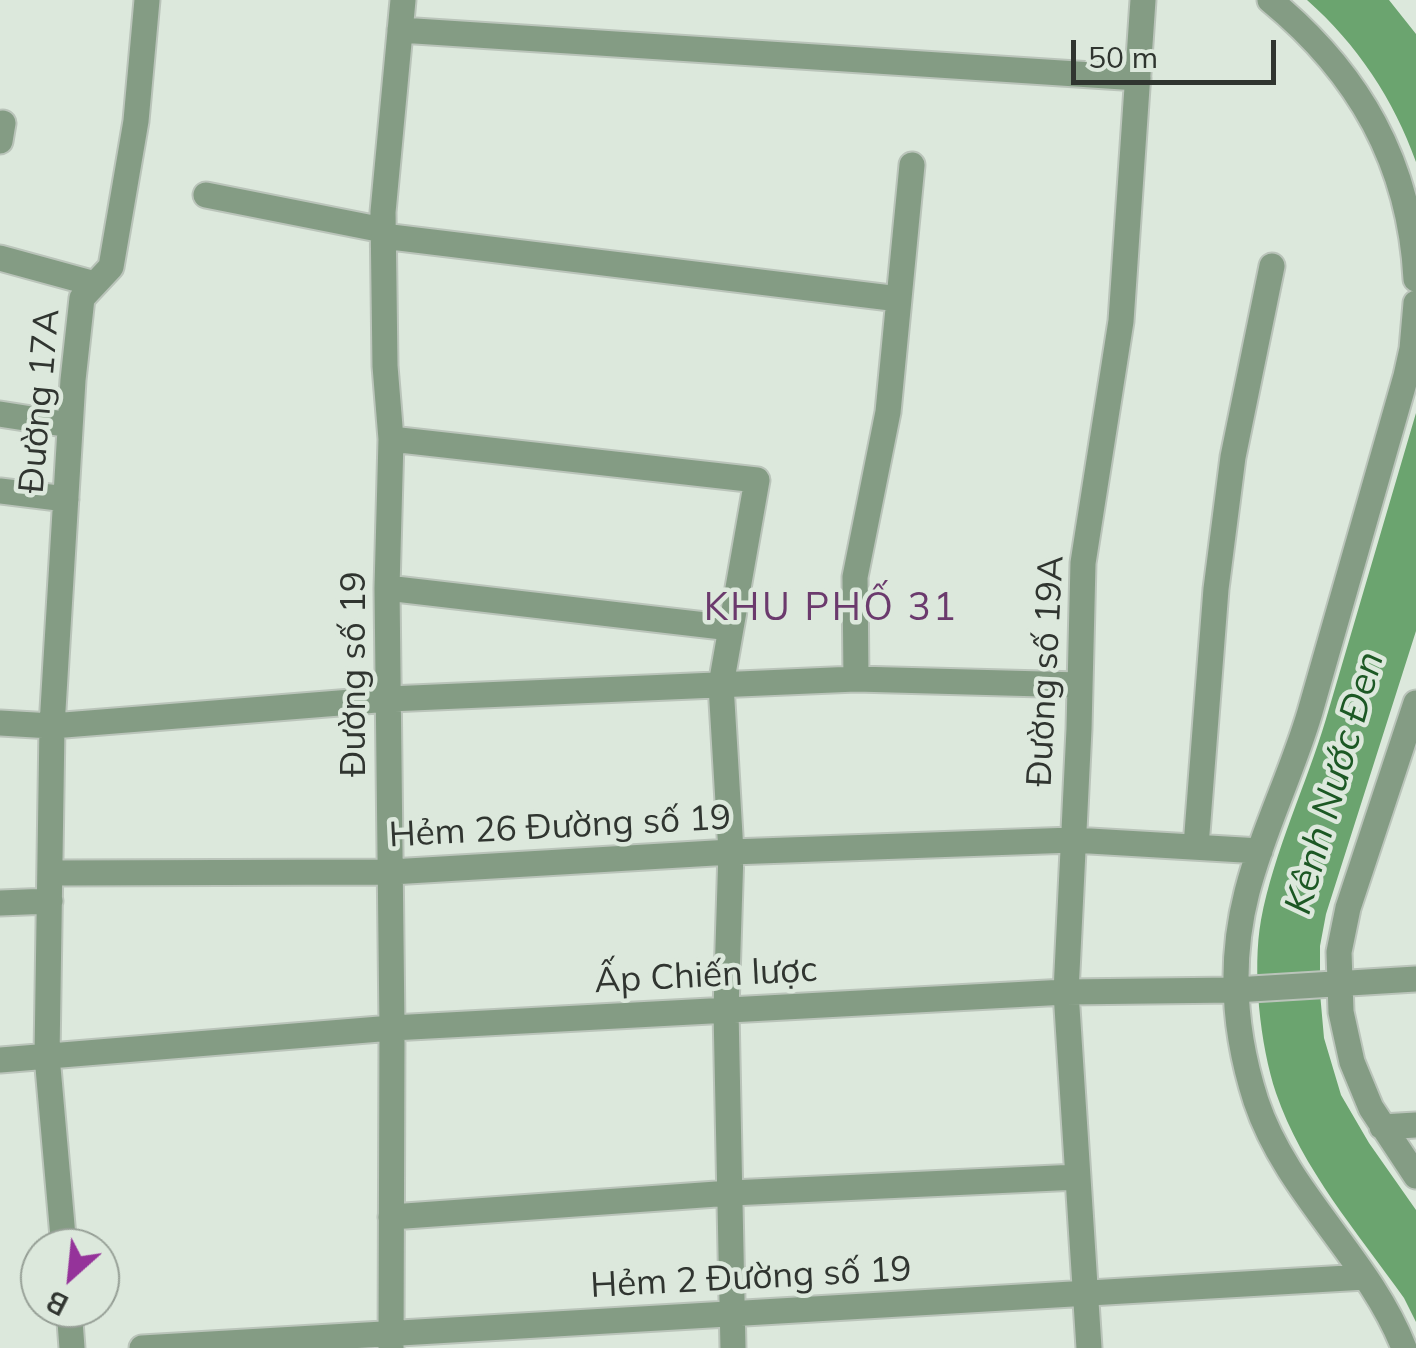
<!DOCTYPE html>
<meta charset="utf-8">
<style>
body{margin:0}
#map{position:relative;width:1416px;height:1348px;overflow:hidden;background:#dce8dc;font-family:Mulish,sans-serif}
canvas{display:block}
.north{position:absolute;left:20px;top:1228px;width:100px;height:100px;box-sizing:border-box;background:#dce8dc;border:2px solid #97a097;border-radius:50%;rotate:207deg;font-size:28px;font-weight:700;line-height:40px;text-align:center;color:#303530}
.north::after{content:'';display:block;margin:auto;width:35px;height:45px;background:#95339a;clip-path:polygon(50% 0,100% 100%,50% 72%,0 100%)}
.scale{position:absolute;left:1071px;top:40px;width:205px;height:45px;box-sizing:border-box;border:5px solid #303530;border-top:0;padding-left:12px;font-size:30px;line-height:35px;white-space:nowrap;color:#303530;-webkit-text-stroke:8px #dce8dc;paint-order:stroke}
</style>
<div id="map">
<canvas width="1416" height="1348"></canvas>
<div class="north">B</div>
<div class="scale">50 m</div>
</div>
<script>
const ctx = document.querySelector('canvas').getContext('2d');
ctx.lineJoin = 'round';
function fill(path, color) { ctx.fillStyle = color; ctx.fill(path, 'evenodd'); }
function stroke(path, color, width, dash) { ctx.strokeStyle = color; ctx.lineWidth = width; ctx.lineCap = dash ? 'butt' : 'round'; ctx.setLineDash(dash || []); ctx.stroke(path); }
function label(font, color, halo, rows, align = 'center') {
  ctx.font = font + ' Mulish,sans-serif'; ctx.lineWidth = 9; ctx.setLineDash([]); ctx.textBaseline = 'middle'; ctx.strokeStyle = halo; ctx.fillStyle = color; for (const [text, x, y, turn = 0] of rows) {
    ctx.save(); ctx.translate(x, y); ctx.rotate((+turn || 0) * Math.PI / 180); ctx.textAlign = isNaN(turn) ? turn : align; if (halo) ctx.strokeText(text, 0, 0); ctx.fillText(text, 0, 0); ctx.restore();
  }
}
fill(new Path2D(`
 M1307,0H1389L1416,34V162C1394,100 1357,44 1307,0Z
 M1416,413V631L1326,914L1320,946V993L1324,1038L1341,1095L1369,1143L1416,1210V1322L1404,1298C1358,1233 1302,1169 1276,1093C1260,1045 1252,970 1261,920C1274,851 1306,786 1326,719C1356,617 1386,515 1416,413Z`), '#6ba46f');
const minor = new Path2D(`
 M1270,0C1359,73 1410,163 1416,279
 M400,30L1138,78
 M0,141L3,123
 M206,195L383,230
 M383,236L899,299
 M0,258L95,284
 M0,414L70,425
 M391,439L757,480L721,685L731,852L726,1010L733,1348
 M0,491L66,499
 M387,588L731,628
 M856,679L855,577L888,412L912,165
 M1416,703L1348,908L1339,952L1341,1012L1352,1062L1371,1108L1416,1176
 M0,723L52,726L389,699L856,679L1080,685
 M1196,846L1216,589L1233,457L1272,266
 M50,873L391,872L731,852L1073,840L1260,851
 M0,903L50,901
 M0,1060L392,1028L1066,992L1235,990L1416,979
 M1382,1127L1416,1125
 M391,1217L731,1193L1078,1177
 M64,1248L47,1056L52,726L73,380L82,298L111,267L136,121L147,0
 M69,1308L72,1348
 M142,1348L1365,1277
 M391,1348L392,1028L387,588L391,439L385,366L383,212L403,0
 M1089,1348L1066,992L1079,729L1083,563L1121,321L1143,0
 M1404,1348C1369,1258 1287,1194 1256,1101C1234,1033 1229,962 1247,892C1263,830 1292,773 1310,712C1342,600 1374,488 1406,376L1412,349L1416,303`);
stroke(minor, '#bac4ba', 29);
stroke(minor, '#849c84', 25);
label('35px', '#303530', '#dce8dc', [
 ["Đường 17A",40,401,-85],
 ["Đường số 19A",1046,671,-87],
 ["Đường số 19",354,674,-90],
 ["Hẻm 26 Đường số 19",560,827,-3],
 ["Ấp Chiến lược",706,976,-3],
 ["Hẻm 2 Đường số 19",751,1278,-3]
]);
ctx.letterSpacing = '2.5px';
label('38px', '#6b3a6d', '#dce8dc', [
 ["KHU PHỐ 31",831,609]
]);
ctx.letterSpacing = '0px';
label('italic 38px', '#1c5824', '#dce8dc', [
 ["Kênh Nước Đen",1335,783,-74]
]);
</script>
